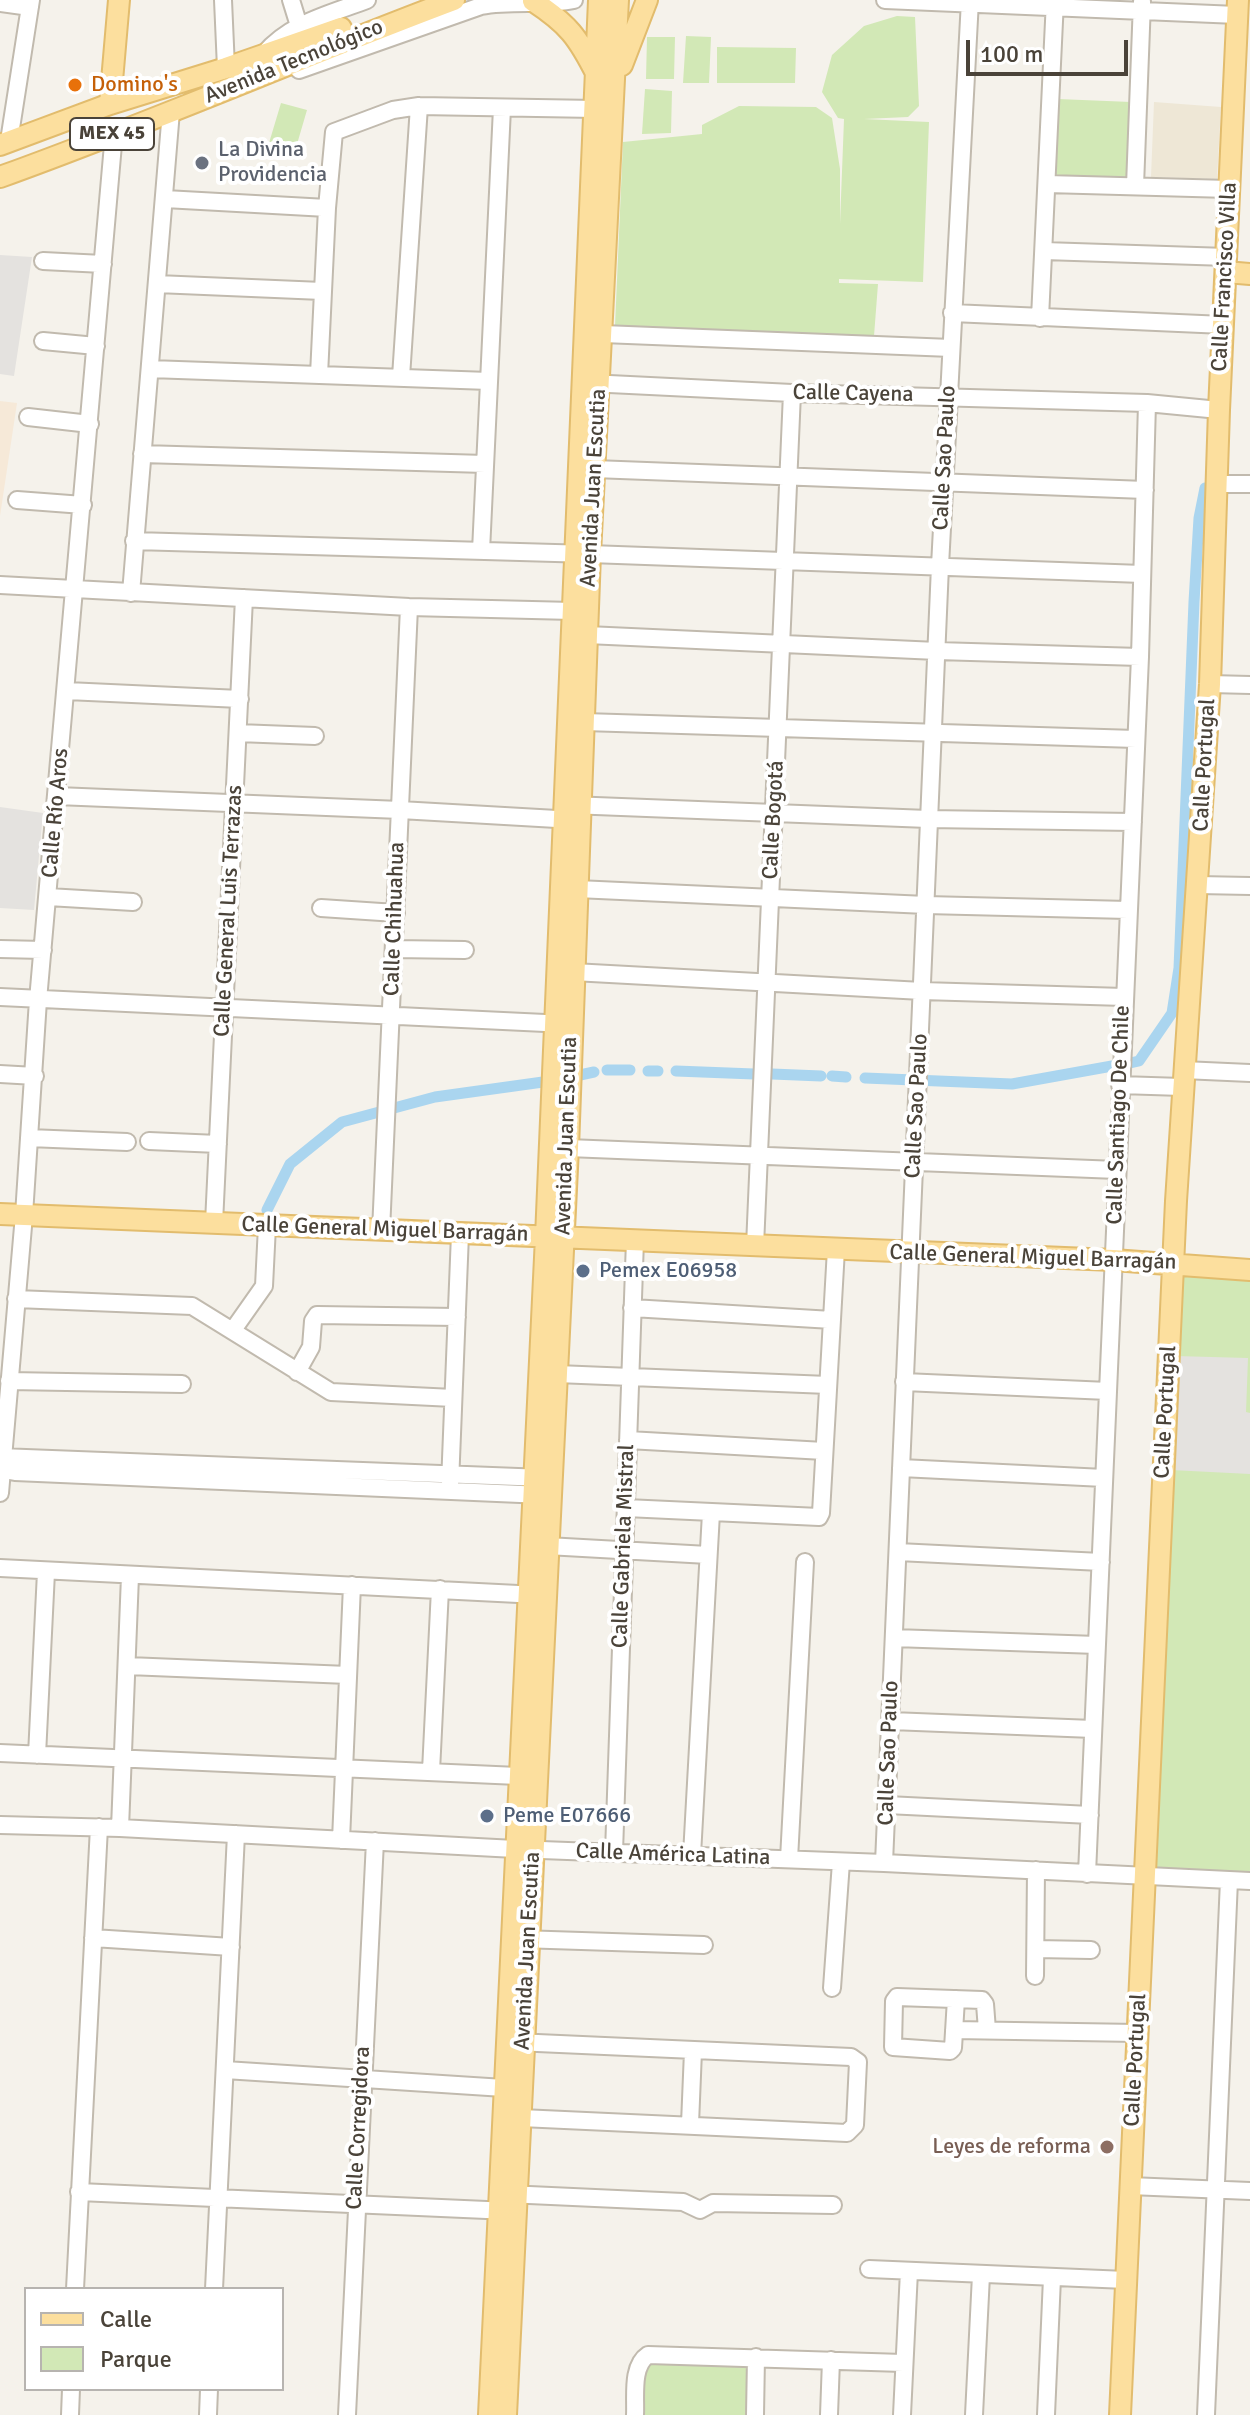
<!DOCTYPE html>
<meta charset="utf-8">
<style>
body{margin:0}
#map{position:relative;width:1250px;height:2415px;overflow:hidden;background:#f5f2eb;font-family:Signika,sans-serif}
canvas{display:block}
.legend{position:absolute;left:24px;top:2287px;width:260px;height:104px;box-sizing:border-box;background:#fff;border:2px solid #b7b4b0;margin:0;padding:10px 14px;list-style:none;font-size:24px;color:#4a4339}
.legend li{display:flex;align-items:center;gap:16px;height:40px}
.legend b{width:40px;border:2px solid #b7b4b0}
.scale{position:absolute;left:966px;top:40px;width:162px;height:36px;box-sizing:border-box;border:4px solid #4a4339;border-top:0;padding-left:10px;font-size:24px;line-height:28px;white-space:nowrap;color:#4a4339;-webkit-text-stroke:6px #fff;paint-order:stroke}
</style>
<div id="map">
<canvas width="1250" height="2415"></canvas>
<ul class="legend">
<li><b style="height:10px;background:#fcdf9e"></b>Calle</li>
<li><b style="height:22px;background:#d2e8b6"></b>Parque</li>
</ul>
<div class="scale">100 m</div>
</div>
<script>
const ctx = document.querySelector('canvas').getContext('2d');
ctx.lineJoin = 'round';
function fill(path, color) { ctx.fillStyle = color; ctx.fill(path, 'evenodd'); }
function stroke(path, color, width, dash) { ctx.strokeStyle = color; ctx.lineWidth = width; ctx.lineCap = dash ? 'butt' : 'round'; ctx.setLineDash(dash || []); ctx.stroke(path); }
function label(font, color, halo, rows, align = 'center') {
  ctx.font = font + ' Signika,sans-serif'; ctx.lineWidth = 8; ctx.setLineDash([]); ctx.textBaseline = 'middle'; ctx.strokeStyle = halo; ctx.fillStyle = color; for (const [text, x, y, turn = 0] of rows) {
    ctx.save(); ctx.translate(x, y); ctx.rotate((+turn || 0) * Math.PI / 180); ctx.textAlign = isNaN(turn) ? turn : align; if (halo) ctx.strokeText(text, 0, 0); ctx.fillText(text, 0, 0); ctx.restore();
  }
}
fill(new Path2D(`
 M0,401L17,403L0,516Z`), '#f6e9d8');
fill(new Path2D(`
 M1154,102L1221,107L1217,179L1151,177Z`), '#eee7d6');
fill(new Path2D(`
 M897,16L915,17L919,106L908,117L864,119L929,122L923,282L839,279V283L878,284L874,336L615,326L623,142L702,134V125L739,106L816,107L832,118L840,169V224L844,119L838,118L822,92L832,55L864,26Z
 M686,36L711,37L709,83H683Z
 M647,37H675L674,79H646Z
 M717,47L796,48L795,83H717Z
 M645,89L672,91L671,133L642,134Z
 M1058,99L1131,102L1127,180L1054,176Z
 M281,103L307,110L295,151L269,143Z
 M1173,1263L1250,1270V1881L1145,1877Z
 M756,2357L755,2415H635L639,2362Z`), '#d2e8b6');
fill(new Path2D(`
 M0,255L32,257L14,376L0,374Z
 M0,807L43,813L34,910L0,908Z
 M1175,1356L1248,1358L1246,1412L1250,1413V1474L1171,1470Z`), '#e4e2df');
stroke(new Path2D(`
 M1130,1063L1139,1061L1172,1013L1179,968L1194,602L1199,518L1205,488
 M607,1070H630
 M648,1071H658
 M676,1071L754,1074
 M772,1074L821,1076
 M580,1075L594,1072
 M832,1076L846,1077
 M865,1078L1012,1084L1112,1066
 M267,1210L290,1164L342,1122L435,1097L543,1082`), '#aad5ef', 11);
const minor = new Path2D(`
 M223,0L226,68
 M291,0L299,26
 M885,0L1237,15
 M0,3L30,7
 M264,54C290,23 330,14 367,0
 M299,70L481,6C512,0 544,6 574,0
 M9,141L31,0
 M1047,184L1229,189
 M1135,186L1142,2
 M165,199L327,208
 M1044,251L1227,257
 M43,261L103,264
 M157,284L322,291
 M952,313L1224,325
 M1040,318L1055,0
 M603,334L951,348
 M43,341L96,346
 M150,369L489,381
 M319,375L327,208L334,132L393,110L419,106L596,109
 M401,377L419,106
 M589,383L792,393L1147,403L1219,410
 M28,417L90,424
 M142,454L485,464
 M594,469L1145,490
 M1218,484H1250
 M17,500L83,505
 M134,541L590,554L1142,574
 M481,551L502,108
 M0,585L409,607L573,611
 M131,593L171,111
 M587,635L937,651L1140,657
 M1210,684L1250,685
 M67,691L240,699
 M584,722L1136,739
 M238,733L315,736
 M57,796L400,810L574,820
 M570,805L928,819L1133,822
 M1198,885L1250,886
 M577,889L926,905L1128,910
 M48,897L133,902
 M321,908L396,913
 M0,949L43,950
 M394,949L465,950
 M573,972L922,991L1124,997
 M0,997L566,1024
 M1183,1070L1250,1073
 M0,1074L35,1076
 M1120,1085L1182,1087
 M29,1138L127,1142
 M149,1141L218,1144
 M568,1148L1117,1170
 M214,1223L244,598
 M381,1231L409,607
 M755,1246L792,393
 M16,1299L192,1306L331,1392L453,1398
 M632,1308L832,1320
 M233,1330L264,1286L267,1226
 M297,1372L311,1347L313,1321L317,1315L457,1317
 M557,1374L828,1385
 M9,1381L182,1384
 M904,1382L1108,1391
 M628,1440L824,1451
 M0,1457L544,1478
 M901,1468L1104,1478
 M0,1469L15,1472L543,1495
 M450,1484L460,1234
 M0,1493L24,1215L38,1000L114,133
 M626,1508L819,1517L821,1513L836,1249
 M547,1546L708,1555
 M898,1552L1101,1562
 M0,1568L538,1595
 M894,1638L1097,1645
 M128,1666L348,1675
 M891,1721L1093,1729
 M0,1753L518,1776
 M37,1755L46,1572
 M431,1771L440,1589
 M887,1805L1090,1815
 M0,1825L120,1828L515,1849L884,1863L1250,1881
 M120,1828L130,1576
 M341,1840L352,1585
 M614,1852L635,1240
 M692,1855L711,1513
 M789,1859L805,1562
 M884,1863L940,566L970,0
 M1087,1874L1140,657L1147,403
 M93,1938L231,1947
 M520,1939L704,1945
 M1036,1949L1091,1950
 M1035,1976L1036,1870
 M832,1988L841,1862
 M956,1999L953,2048L950,2051L893,2047L894,2001L897,1997L982,2000L985,2004L987,2030
 M954,2030L1137,2033
 M515,2042L851,2057L858,2062L855,2125L847,2133L521,2118
 M225,2070L504,2088
 M690,2124L693,2051
 M1130,2186L1250,2191
 M79,2192L509,2211
 M507,2194L683,2202L700,2210L713,2203L833,2205
 M869,2269L1126,2280
 M75,2289L99,1827
 M214,2289L236,1834
 M70,2415L71,2389
 M208,2415L209,2389
 M347,2415L375,1841
 M635,2415C636,2397 631,2366 648,2355L903,2363
 M755,2415L756,2357
 M829,2415L831,2360
 M902,2415L909,2271
 M974,2415L981,2275
 M1046,2415L1052,2278
 M1206,2415L1229,1880`);
const major = new Path2D(`
 M533,1C568,24 578,37 597,75
 M622,65L647,0
 M110,104L119,0
 M0,145L110,104L226,68L341,28
 M0,177C153,122 302,57 454,0
 M1226,272L1250,274
 M0,1214L1113,1260L1250,1270
 M489,2415L546,1237L599,0
 M506,2415L568,1148L590,554L618,0
 M1120,2415L1176,1201L1210,684L1219,410L1238,0`);
stroke(minor, '#c1baae', 20);
stroke(major, '#e2bc6d', 24);
stroke(minor, '#fff', 16);
stroke(major, '#fcdf9e', 20);
for (const [x, y, r, color] of [
 [75,85,8,"#e8710a"],
 [202,163,8,"#6b7280"],
 [583,1271,8,"#5c6f8a"],
 [487,1816,8,"#5c6f8a"],
 [1107,2147,8,"#8d6e63"]
]) { const dot = new Path2D(); dot.arc(x, y, r, 0, 2 * Math.PI); ctx.fillStyle = color; ctx.fill(dot); stroke(dot, '#fff', 3); }
for (const [x, y, w] of [
 [112,134,84]
]) { const box = new Path2D(); box.roundRect(x - w / 2, y - 16, w, 32, 6); ctx.fillStyle = '#fff'; ctx.fill(box); stroke(box, '#4a4339', 2); }
label('bold 20px', '#4a4339', null, [
 ["MEX 45",112,134]
]);
label('22px', '#4a4339', '#fff', [
 ["Avenida Tecnológico",294,62,-22],
 ["Calle Francisco Villa",1225,277,-87],
 ["Calle Cayena",853,394,1],
 ["Calle Sao Paulo",945,458,-87],
 ["Avenida Juan Escutia",594,488,-87],
 ["Calle Portugal",1205,765,-87],
 ["Calle Río Aros",56,813,-85],
 ["Calle Bogotá",774,820,-87],
 ["Calle General Luis Terrazas",229,911,-87],
 ["Calle Chihuahua",395,919,-88],
 ["Calle Sao Paulo",917,1106,-87],
 ["Calle Santiago De Chile",1119,1115,-88],
 ["Avenida Juan Escutia",567,1136,-88],
 ["Calle General Miguel Barragán",385,1230,2],
 ["Calle General Miguel Barragán",1033,1258,2],
 ["Calle Portugal",1166,1412,-87],
 ["Calle Gabriela Mistral",624,1546,-88],
 ["Calle Sao Paulo",889,1753,-88],
 ["Calle América Latina",673,1855,2],
 ["Avenida Juan Escutia",528,1951,-87],
 ["Calle Portugal",1136,2060,-87],
 ["Calle Corregidora",359,2128,-87]
]);
label('22px', '#c56008', '#fff', [
 ["Domino's",91,85]
], 'left');
label('22px', '#5b616d', '#fff', [
 ["La Divina",218,150],
 ["Providencia",218,175]
], 'left');
label('22px', '#4e5e75', '#fff', [
 ["Pemex E06958",599,1271],
 ["Peme E07666",503,1816]
], 'left');
label('22px', '#785e54', '#fff', [
 ["Leyes de reforma",1091,2147]
], 'right');
</script>
